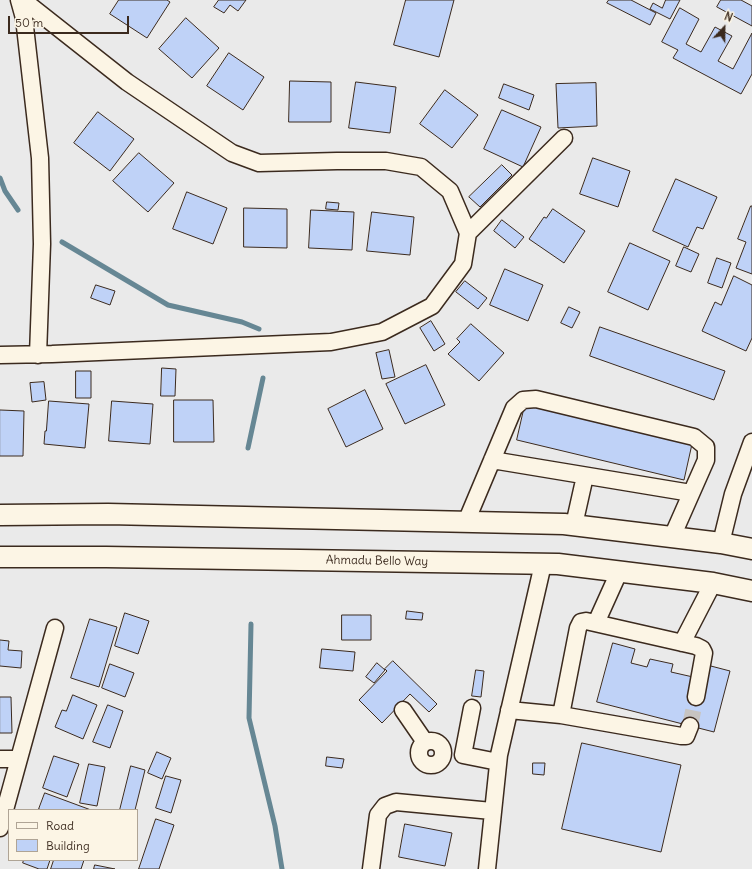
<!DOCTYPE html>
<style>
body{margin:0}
#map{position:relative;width:752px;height:869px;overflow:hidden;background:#eaeaea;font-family:Delius,sans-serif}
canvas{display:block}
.legend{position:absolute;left:8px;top:809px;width:130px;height:52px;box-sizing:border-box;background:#fcf5e5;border:1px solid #afa495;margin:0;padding:5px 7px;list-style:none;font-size:12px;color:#3b2a1e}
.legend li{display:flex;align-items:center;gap:8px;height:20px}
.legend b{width:20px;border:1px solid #afa495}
.north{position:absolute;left:704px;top:8px;width:40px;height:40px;-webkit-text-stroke:3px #fcf5e5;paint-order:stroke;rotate:22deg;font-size:11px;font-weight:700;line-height:16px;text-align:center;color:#3b2a1e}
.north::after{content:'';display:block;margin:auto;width:14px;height:18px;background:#3b2a1e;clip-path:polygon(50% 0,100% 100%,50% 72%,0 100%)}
.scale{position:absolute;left:8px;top:16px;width:121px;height:18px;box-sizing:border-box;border:2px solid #3b2a1e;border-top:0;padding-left:5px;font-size:12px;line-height:14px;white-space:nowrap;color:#3b2a1e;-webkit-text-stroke:3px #fcf5e5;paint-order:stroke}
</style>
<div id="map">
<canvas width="752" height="869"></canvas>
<ul class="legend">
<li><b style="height:5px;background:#fcf5e5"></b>Road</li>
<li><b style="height:11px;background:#bfd2f7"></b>Building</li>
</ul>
<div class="north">N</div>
<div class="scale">50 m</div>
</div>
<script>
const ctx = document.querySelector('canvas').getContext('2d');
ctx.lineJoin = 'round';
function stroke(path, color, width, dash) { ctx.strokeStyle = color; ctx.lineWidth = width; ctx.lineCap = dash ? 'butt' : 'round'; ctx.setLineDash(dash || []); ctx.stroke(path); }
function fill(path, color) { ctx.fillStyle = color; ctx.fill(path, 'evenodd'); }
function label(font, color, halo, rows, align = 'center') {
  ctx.font = font + ' Delius,sans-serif'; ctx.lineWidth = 3; ctx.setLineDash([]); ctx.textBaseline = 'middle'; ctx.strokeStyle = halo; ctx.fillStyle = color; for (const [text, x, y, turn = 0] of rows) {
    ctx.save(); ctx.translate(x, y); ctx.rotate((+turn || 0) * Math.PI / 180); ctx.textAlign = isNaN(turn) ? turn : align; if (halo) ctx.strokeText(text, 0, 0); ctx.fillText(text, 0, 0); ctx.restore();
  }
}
stroke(new Path2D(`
 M0,178L5,191L18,210
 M62,242L168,305L242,322L259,329
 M248,448L263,378
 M251,624L249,718L275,826L282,869`), '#668794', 5);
const building = new Path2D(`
 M119,0H167L170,2L147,38L110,14Z
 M219,0H246L238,11L230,5L224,13L214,7Z
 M406,0H454L439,57L394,45Z
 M609,0H631L656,13L650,25L607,3Z
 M666,0H680L670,19L650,9L653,3L662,8Z
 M721,0H741L752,6V26L717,7Z
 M680,8L699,19L686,44L701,52L715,27L732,36L718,61L733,69L752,33V74L741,94L673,58L678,50L662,42Z
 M186,18L219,48L192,78L159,49Z
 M229,53L264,77L243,110L207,86Z
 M290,81L331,82V122H289Z
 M356,82L396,87L390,133L349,128Z
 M596,83L597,126L558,128L556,84Z
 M504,84L534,95L529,110L499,98Z
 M445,90L478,115L452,148L420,124Z
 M502,110L541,127L523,167L484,149Z
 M98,112L134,139L110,171L74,143Z
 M139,153L174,183L148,212L113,181Z
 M593,158L630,171L618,207L580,194Z
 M502,165L512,175L480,207L469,197Z
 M676,179L717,197L703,229L697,227L688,247L653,231Z
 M187,192L227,208L213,244L173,229Z
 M327,202L339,203L338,210L326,209Z
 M751,206H752V274L736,268L746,242L738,239Z
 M244,208L287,209V248L244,247Z
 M553,209L585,231L564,263L529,239L544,217L546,218Z
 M311,210L354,212L352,250L309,248Z
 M372,212L414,217L410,255L367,251Z
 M502,220L524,237L515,248L494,231Z
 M630,243L670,261L648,310L608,292Z
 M684,247L699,254L691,272L676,266Z
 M717,258L731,263L722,288L708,283Z
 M505,269L543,285L528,321L490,305Z
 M734,276L752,285V338L746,351L702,331L715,302L721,305Z
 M465,281L487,298L478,309L456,292Z
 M96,285L115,291L110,305L91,298Z
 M569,307L580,312L572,328L561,323Z
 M431,321L445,344L434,351L420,328Z
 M471,324L504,353L479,381L448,354L460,342L457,339Z
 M600,327L725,371L714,400L590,356Z
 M389,350L395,377L382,379L376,353Z
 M426,365L445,405L405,424L386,384Z
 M162,368L176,369L175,396H161Z
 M76,371H91V398H76Z
 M44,382L46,400L32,402L30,383Z
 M365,390L383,429L346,447L328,409Z
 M174,400H213L214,442H174Z
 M49,401L89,404L85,448L44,444L45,431H46Z
 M112,401L153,404L150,444L109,441Z
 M525,405L692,444L684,480L517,440Z
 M0,410L24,411L23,456H0Z
 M407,611L423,613L422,620L406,619Z
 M125,613L149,621L138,654L115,646Z
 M342,615H371V640H342Z
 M90,619L117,627L99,687L71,678Z
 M0,640L9,641L8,650L22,651L21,668L0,666Z
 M613,643L635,649L631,663L647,667L650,659L673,664L671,672L693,677L688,695L696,697L707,665L730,671L714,732L597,702Z
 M322,649L355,652L353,671L320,668Z
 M393,661L437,704L429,712L410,694L382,723L359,700L387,671L385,669Z
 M377,663L385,670L374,683L366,677Z
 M110,664L134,673L125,697L102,688Z
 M476,670L484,671L481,697L472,696Z
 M73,695L97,705L83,739L55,727L62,710L66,711Z
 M0,697H11L12,733H0Z
 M108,705L123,711L110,748L93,742Z
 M582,743L681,765L661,852L562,829Z
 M157,752L171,758L162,779L148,773Z
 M54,756L79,764L67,797L43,788Z
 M327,757L344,759L342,768L326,766Z
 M533,763H545L544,775L533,774Z
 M89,764L105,767L97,806L80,803Z
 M131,766L145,770L135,810H120Z
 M166,776L181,780L171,813L156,808Z
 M45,793L91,810H42L39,809Z
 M156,819L174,825L159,869H139Z
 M405,824L452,833L445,866L399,857Z
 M24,860H50L47,869H39L23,863Z
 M54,860H84L81,869H51Z
 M95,865L115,869H94Z`);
fill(building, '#bfd2f7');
stroke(building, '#3b2a1e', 1);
stroke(new Path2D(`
 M690,726L696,697`), '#c7c4c1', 16, [16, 8]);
const minor = new Path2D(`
 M19,0L24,18L40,158L42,244L38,355
 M468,233L564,138
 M0,355L52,354L331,342L382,332L432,306L463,264L468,233L450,191L421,167L386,161H337L259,163L232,153L127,82L23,0
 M492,460L691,493
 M466,522L514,408L523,400L536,399L694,437L706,447V460L672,537
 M574,525L585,476
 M721,543L733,494L752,442
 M596,623L619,572
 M682,643L713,583
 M472,708L463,755L498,762
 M403,710L425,742
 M509,710L561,715L681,736H686L690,726
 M561,715L578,628L581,622L586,621L696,646L702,649L704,653L696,697
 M419 753a12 12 0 1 1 24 0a12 12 0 1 1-24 0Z
 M0,759H19
 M0,828L55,628
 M371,869L378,815L385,806L396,802L492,811
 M487,869L499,755L543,564`);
const major = new Path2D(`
 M0,515L108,514L564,524L721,543L752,549
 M0,557H106L558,564L713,583L752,591`);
stroke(minor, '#3b2a1e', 19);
stroke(major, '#3b2a1e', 23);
stroke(minor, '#fcf5e5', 16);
stroke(major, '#fcf5e5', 20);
label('12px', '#3b2a1e', '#fcf5e5', [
 ["Ahmadu Bello Way",377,561,1]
]);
</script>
